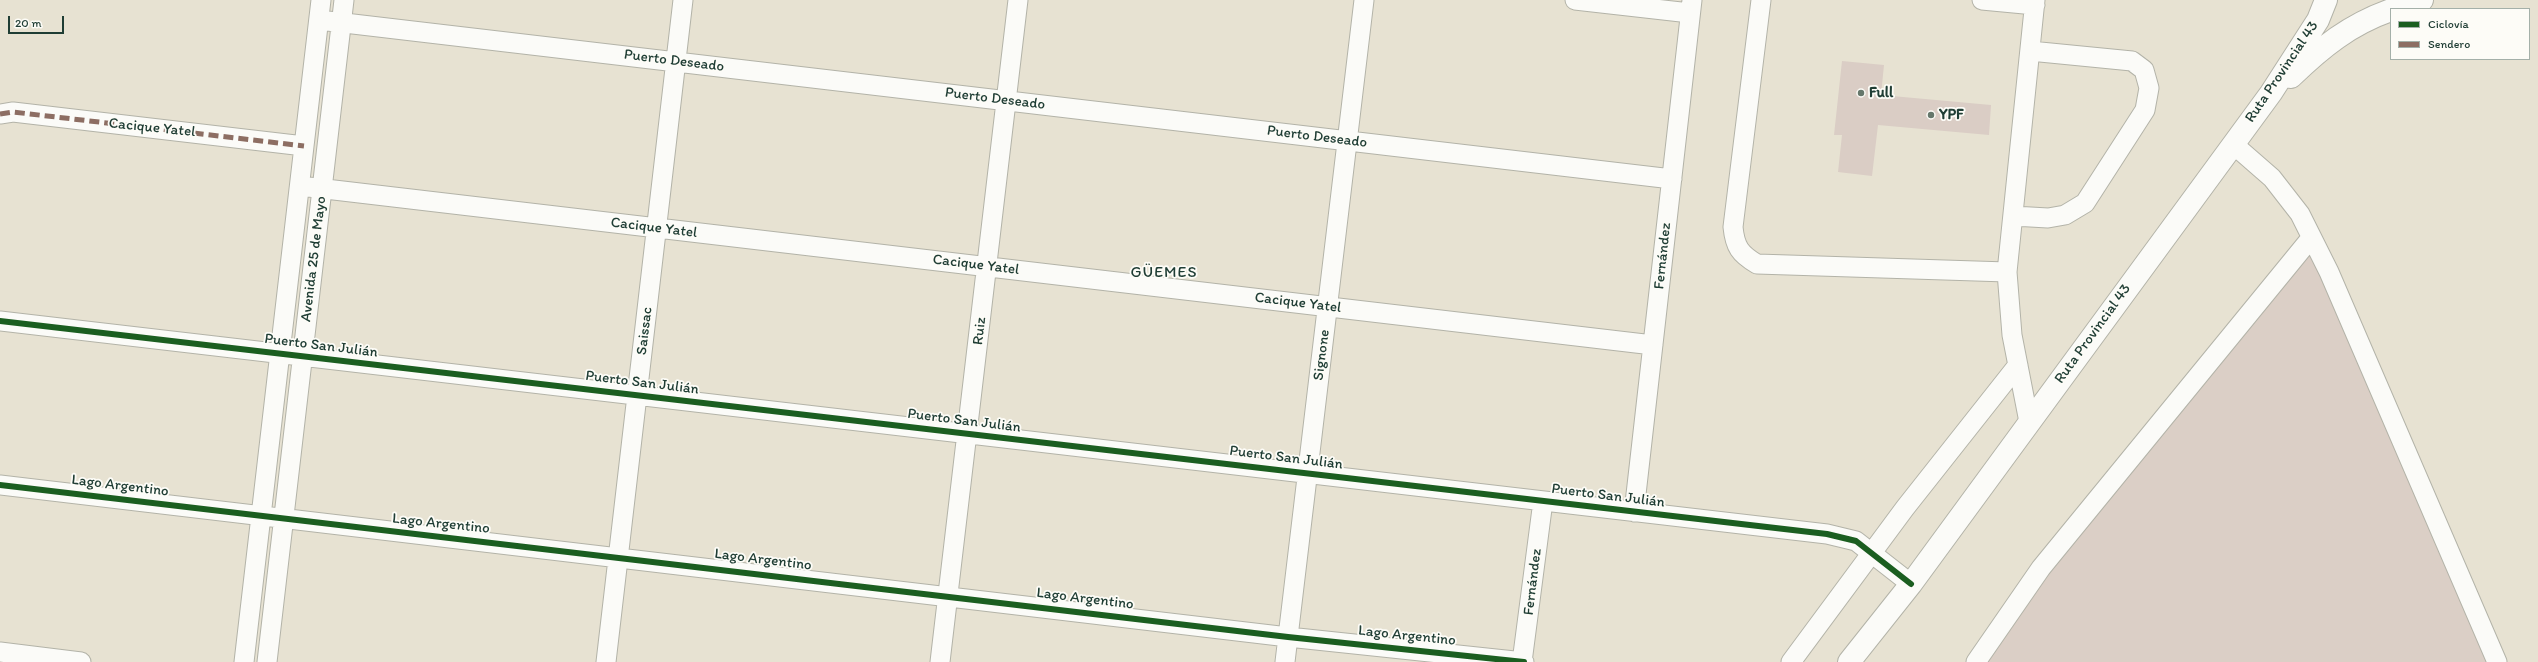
<!DOCTYPE html>
<meta charset="utf-8">
<style>
body{margin:0}
#map{position:relative;width:2538px;height:662px;overflow:hidden;background:#e7e2d2;font-family:Itim,sans-serif}
canvas{display:block}
.legend{position:absolute;left:2390px;top:8px;width:140px;height:52px;box-sizing:border-box;background:#fdfcf7;border:1px solid #a4b0a9;margin:0;padding:5px 7px;list-style:none;font-size:12px;color:#1f3d34}
.legend li{display:flex;align-items:center;gap:8px;height:20px}
.legend b{width:20px;border:1px solid #a4b0a9}
.scale{position:absolute;left:8px;top:16px;width:56px;height:18px;box-sizing:border-box;border:2px solid #1f3d34;border-top:0;padding-left:5px;font-size:12px;line-height:14px;white-space:nowrap;color:#1f3d34;-webkit-text-stroke:3px #fdfcf7;paint-order:stroke}
</style>
<div id="map">
<canvas width="2538" height="662"></canvas>
<ul class="legend">
<li><b style="height:5px;background:#1b5e20"></b>Ciclovía</li>
<li><b style="height:5px;background:#8d6e63"></b>Sendero</li>
</ul>
<div class="scale">20 m</div>
</div>
<script>
const ctx = document.querySelector('canvas').getContext('2d');
ctx.lineJoin = 'round';
function fill(path, color) { ctx.fillStyle = color; ctx.fill(path, 'evenodd'); }
function stroke(path, color, width, dash) { ctx.strokeStyle = color; ctx.lineWidth = width; ctx.lineCap = dash ? 'butt' : 'round'; ctx.setLineDash(dash || []); ctx.stroke(path); }
function label(font, color, halo, rows, align = 'center') {
  ctx.font = font + ' Itim,sans-serif'; ctx.lineWidth = 3.5; ctx.setLineDash([]); ctx.textBaseline = 'middle'; ctx.strokeStyle = halo; ctx.fillStyle = color; for (const [text, x, y, turn = 0] of rows) {
    ctx.save(); ctx.translate(x, y); ctx.rotate((+turn || 0) * Math.PI / 180); ctx.textAlign = isNaN(turn) ? turn : align; if (halo) ctx.strokeText(text, 0, 0); ctx.fillText(text, 0, 0); ctx.restore();
  }
}
fill(new Path2D(`
 M2311,238L2497,662H1976Z`), '#dbcfc6');
fill(new Path2D(`
 M1842,61L1884,65L1881,95L1991,105L1989,135L1878,125L1872,176L1838,172L1842,135H1834Z`), '#dacdc5');
const minor = new Path2D(`
 M1575,0L1690,13
 M1761,0L1733,227C1735,247 1740,254 1757,264L2007,272
 M1982,0L2035,5
 M319,20L1672,179
 M0,114L13,112L304,146
 M2233,144L2272,178L2300,214L2329,272L2497,662
 M300,186L1653,345
 M2013,216L2048,218L2065,215L2085,203L2145,110L2149,88L2144,70L2132,61L2030,51
 M0,321L1827,534L1856,541L1911,584
 M2029,422L2012,335L2007,272L2035,0
 M0,485L1288,637L1524,662
 M1634,512L1692,0
 M0,652L81,662
 M244,662L321,0
 M267,662L344,0
 M606,662L683,0
 M940,662L1018,0
 M1285,662L1364,0
 M1522,662L1543,501
 M1791,662L1905,508L2018,365
 M1976,662L2041,568L2311,238`);
const major = new Path2D(`
 M2395,9L2422,0
 M2291,77C2322,47 2349,25 2391,10
 M1849,662L1911,584L2271,93L2318,20L2326,0`);
stroke(minor, '#b3b3a8', 21);
stroke(major, '#b3b3a8', 24);
stroke(minor, '#fbfbf8', 19);
stroke(major, '#fbfbf8', 22);
stroke(new Path2D(`
 M0,114L13,112L304,146`), '#8d6e63', 5, [10, 5]);
stroke(new Path2D(`
 M0,321L1827,534L1856,541L1911,584
 M0,485L1288,637L1524,662`), '#1b5e20', 6);
for (const [x, y, r, color] of [
 [1861,93,4,"#65776b"],
 [1931,115,4,"#65776b"]
]) { const dot = new Path2D(); dot.arc(x, y, r, 0, 2 * Math.PI); ctx.fillStyle = color; ctx.fill(dot); stroke(dot, '#fdfcf7', 1.5); }
label('15px', '#1f3d34', '#fdfcf7', [
 ["Puerto Deseado",674,61,7],
 ["Ruta Provincial 43",2282,72,-56],
 ["Puerto Deseado",995,99,7],
 ["Cacique Yatel",152,128,6],
 ["Puerto Deseado",1317,137,7],
 ["Cacique Yatel",654,228,7],
 ["Fernández",1663,256,-84],
 ["Avenida 25 de Mayo",314,259,-83],
 ["Cacique Yatel",976,265,7],
 ["Cacique Yatel",1298,303,7],
 ["Saissac",645,331,-83],
 ["Ruiz",980,331,-83],
 ["Ruta Provincial 43",2093,334,-54],
 ["Puerto San Julián",321,346,7],
 ["Signone",1322,355,-83],
 ["Puerto San Julián",642,383,7],
 ["Puerto San Julián",964,421,7],
 ["Puerto San Julián",1286,458,7],
 ["Lago Argentino",120,486,7],
 ["Puerto San Julián",1608,496,7],
 ["Lago Argentino",441,524,6],
 ["Lago Argentino",763,560,7],
 ["Fernández",1533,582,-83],
 ["Lago Argentino",1085,599,7],
 ["Lago Argentino",1407,636,6]
]);
label('bold 15px', '#1f3d34', '#fdfcf7', [
 ["Full",1869,93],
 ["YPF",1939,115]
], 'left');
ctx.letterSpacing = '1px';
label('16px', '#1f3d34', '#fdfcf7', [
 ["GÜEMES",1164,273]
]);
ctx.letterSpacing = '0px';
</script>
